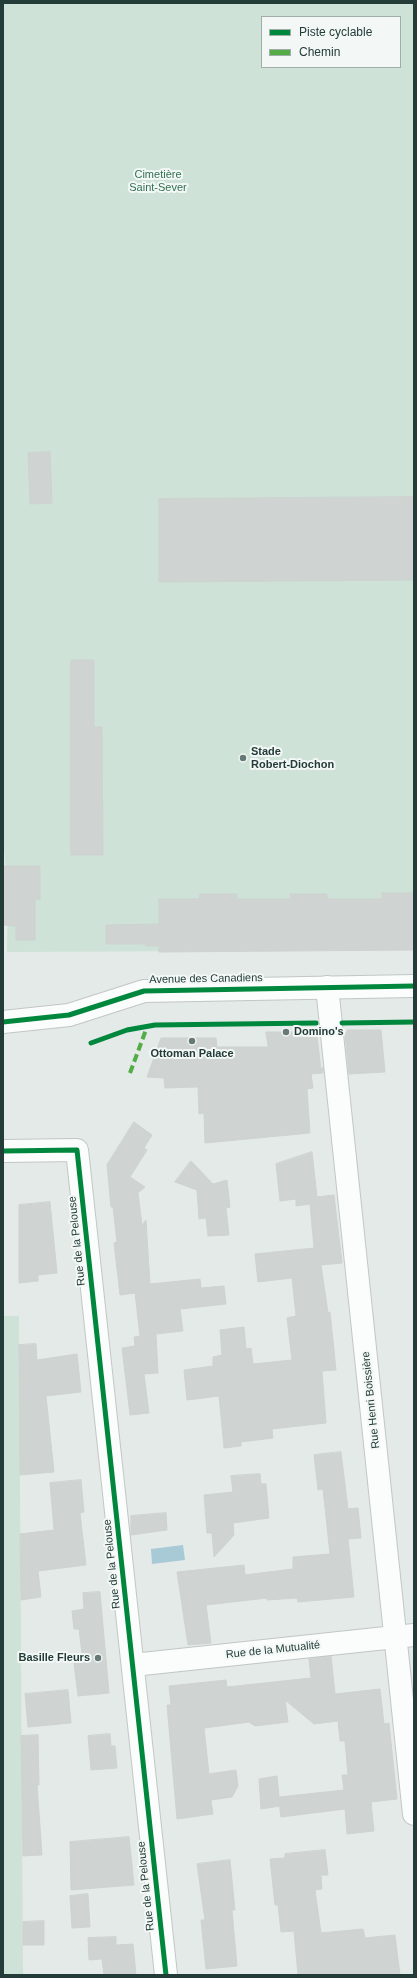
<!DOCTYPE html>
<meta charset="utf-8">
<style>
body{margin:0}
#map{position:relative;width:417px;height:1978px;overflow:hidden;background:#e4eae8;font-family:Arial,sans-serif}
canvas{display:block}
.frame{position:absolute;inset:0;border:4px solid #233c38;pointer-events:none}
.legend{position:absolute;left:261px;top:16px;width:140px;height:52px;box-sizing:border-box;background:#f3f8f6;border:1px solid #a0adaa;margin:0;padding:5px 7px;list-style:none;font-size:12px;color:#233c38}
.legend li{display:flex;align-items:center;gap:8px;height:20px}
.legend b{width:20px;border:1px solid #a0adaa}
</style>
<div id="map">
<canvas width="417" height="1978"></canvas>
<div class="frame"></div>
<ul class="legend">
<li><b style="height:5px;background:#00873e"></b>Piste cyclable</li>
<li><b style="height:5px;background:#53ac46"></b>Chemin</li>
</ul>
</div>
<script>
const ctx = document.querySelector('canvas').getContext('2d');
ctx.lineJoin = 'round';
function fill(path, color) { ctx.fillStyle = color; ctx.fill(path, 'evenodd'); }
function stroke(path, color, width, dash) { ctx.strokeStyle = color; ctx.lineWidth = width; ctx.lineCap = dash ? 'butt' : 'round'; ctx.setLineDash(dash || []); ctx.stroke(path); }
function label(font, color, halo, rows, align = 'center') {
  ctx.font = font + ' Arial,sans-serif'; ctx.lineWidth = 4; ctx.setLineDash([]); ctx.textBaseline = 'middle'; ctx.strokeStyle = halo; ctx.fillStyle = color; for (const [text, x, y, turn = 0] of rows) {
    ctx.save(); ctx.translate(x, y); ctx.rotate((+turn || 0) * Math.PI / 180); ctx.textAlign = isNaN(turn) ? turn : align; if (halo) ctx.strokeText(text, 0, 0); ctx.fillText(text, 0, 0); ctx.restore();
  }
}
fill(new Path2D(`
 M3,3H414V950L7,952L8,893L3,837ZM262,17H400V67H262Z
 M3,1316H19L23,1975H3Z`), '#cee2d7');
fill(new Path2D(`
 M183,1545L185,1560L152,1564L151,1549Z`), '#a7cad6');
const building = new Path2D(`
 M50,452L52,503L30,504L28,453Z
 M414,497V580L159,582V499Z
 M71,660H94V727H102L103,855H71Z
 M3,866H40V900L35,899V940H16V926L3,925Z
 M382,893H414V950L159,952V946H146V944H106V925L159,924V899H199L200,894H237V899H291L290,894H327V899H382Z
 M348,1030H381L385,1072L349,1074L345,1035Z
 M266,1032H300V1038L317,1036L321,1070L323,1067V1073L311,1074L313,1088L307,1089L310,1133L205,1143L204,1113L199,1114L198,1087L165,1088L164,1078L147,1077L161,1038H216L217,1047H268Z
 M134,1122L152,1135L144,1148L147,1150L130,1177L145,1187L138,1193L142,1225L146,1220L150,1284L200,1279L201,1288L224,1286L226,1304L180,1309L183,1331L156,1334L158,1373L144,1374L149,1413L130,1415L122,1348L135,1346L134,1337L140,1336L135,1293L120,1295L114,1243L117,1242L113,1207H111L107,1165Z
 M312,1152L317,1197L334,1195L342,1263L321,1265L328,1313L330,1312L336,1370L322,1371L326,1423L272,1429L273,1438L241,1442V1446L224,1448L219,1396L187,1400L184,1370L213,1366V1357L222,1355L220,1330L244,1327L246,1349L251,1348L253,1364L292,1360L287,1318L296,1316L292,1278L258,1282L255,1254L314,1248L310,1204L296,1206V1199L280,1201L276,1164Z
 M191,1161L213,1184L227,1180L230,1207L226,1208L229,1235L208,1236L206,1218L199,1219L197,1190L175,1182Z
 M50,1202L57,1273L38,1275V1281L19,1283V1205Z
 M36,1344L37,1360L77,1354L81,1392L46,1396L54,1472L20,1475L19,1345Z
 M341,1452L348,1509L358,1508L361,1538L348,1539L354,1597L298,1602L297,1598L267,1600V1598L206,1605L211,1643L188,1645L177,1572L244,1565L245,1575L293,1569V1557L330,1554L323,1489L318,1490L314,1455Z
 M260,1474L261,1484H266L269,1518L233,1523L234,1535L214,1557L212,1533H207L204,1495L233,1492L231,1476Z
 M81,1480L84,1512L80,1513L86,1565L38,1571L41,1597L21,1600L20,1534L54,1530L50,1483Z
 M166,1513L167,1530L131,1535V1516Z
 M100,1592L109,1693L78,1696L74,1663L83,1662L79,1629H74L72,1611L84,1609L83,1593Z
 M331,1656L335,1694L380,1689L384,1724L389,1723L397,1799L371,1802L374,1831L347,1834L345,1809L281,1817L279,1801L280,1806L261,1809L259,1779L277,1776L279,1797L344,1790L342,1775H348L345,1741H340L338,1721L314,1724L285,1700L288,1722L255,1726L249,1722L204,1728L209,1774L236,1770L238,1786L232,1797L211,1800L213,1814L177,1819L167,1705H171L169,1686L226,1680L227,1687L311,1678L309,1659Z
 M68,1690L71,1723L28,1727L25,1694Z
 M110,1734L111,1746H115L117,1768L91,1770L88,1736Z
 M38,1735L39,1785H37L42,1855L23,1856L21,1736Z
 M129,1837L134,1885L71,1890L70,1842Z
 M325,1850L328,1875H321L322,1889L315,1890L321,1933L363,1929L365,1938L395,1935L400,1975H298L294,1931L281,1932L278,1905H275L270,1859L285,1858V1854Z
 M230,1860L235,1910H232L237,1966L206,1969L201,1920H205L197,1864Z
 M88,1894L90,1927L72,1928L70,1896Z
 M44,1921V1945H23V1922Z
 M116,1937V1945L133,1944L136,1975H104L102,1959L89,1960L88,1938Z`);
fill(building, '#cfd3d2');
stroke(building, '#cdd3d1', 1);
const street = new Path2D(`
 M327,987L414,1814
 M3,1151L77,1150L166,1975
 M133,1665L414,1635`);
const secondary = new Path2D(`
 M3,1022L69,1015L144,991L414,986`);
stroke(street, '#c1c7c5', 24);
stroke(secondary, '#c0c7c5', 24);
stroke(street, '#fbfcfc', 22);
stroke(secondary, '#fbfcfc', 22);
stroke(new Path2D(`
 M130,1073L147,1027`), '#53ac46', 4, [8, 4]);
stroke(new Path2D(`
 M3,1022L69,1015L144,991L414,986
 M342,1023L414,1022
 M91,1043L127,1030L155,1025L316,1023
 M3,1151L77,1150L166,1975`), '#00873e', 5);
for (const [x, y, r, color] of [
 [243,758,4,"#677976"],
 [286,1032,4,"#677976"],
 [192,1041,4,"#677976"],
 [98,1658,4,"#677976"]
]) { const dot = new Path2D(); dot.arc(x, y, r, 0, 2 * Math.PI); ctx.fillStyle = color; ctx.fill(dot); stroke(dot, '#f3f8f6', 1.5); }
label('11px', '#307150', '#f3f8f6', [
 ["Cimetière",158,175],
 ["Saint-Sever",158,188]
]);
label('bold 11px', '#233c38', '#f3f8f6', [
 ["Stade",251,752],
 ["Robert-Diochon",251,765],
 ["Domino's",294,1032],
 ["Ottoman Palace",192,1054,"center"],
 ["Basille Fleurs",90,1658,"right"]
], 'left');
label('11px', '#233c38', '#f3f8f6', [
 ["Avenue des Canadiens",206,979,-1],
 ["Rue de la Pelouse",77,1241,-96],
 ["Rue Henri Boissière",371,1400,-96],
 ["Rue de la Pelouse",112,1564,-96],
 ["Rue de la Mutualité",273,1650,-6],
 ["Rue de la Pelouse",146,1886,-96]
]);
</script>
